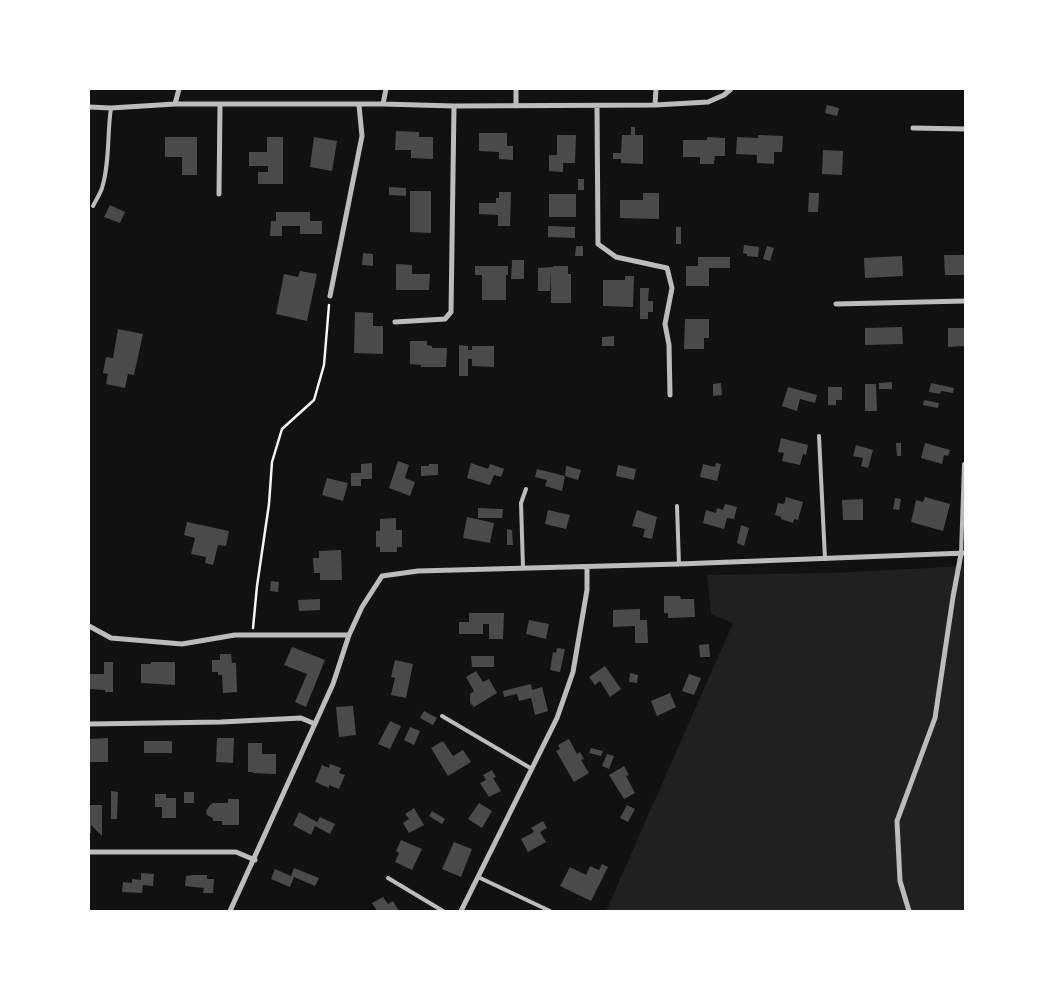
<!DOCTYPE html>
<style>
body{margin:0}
#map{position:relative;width:1054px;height:1000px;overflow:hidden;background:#111;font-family:"Crimson Pro",serif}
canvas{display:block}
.frame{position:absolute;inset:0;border:90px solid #fff;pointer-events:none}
</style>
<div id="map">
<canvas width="1054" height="1000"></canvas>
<div class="frame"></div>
</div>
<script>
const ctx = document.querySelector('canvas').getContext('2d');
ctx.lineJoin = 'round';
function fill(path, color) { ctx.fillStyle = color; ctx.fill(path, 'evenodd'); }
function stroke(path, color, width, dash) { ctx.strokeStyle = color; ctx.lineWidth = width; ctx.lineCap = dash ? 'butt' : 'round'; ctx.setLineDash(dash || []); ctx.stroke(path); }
fill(new Path2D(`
 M965,566V911H606L733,623L711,614L707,575L835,573Z`), '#202020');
fill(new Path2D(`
 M827,105L839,108L837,116L825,113Z
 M631,127H635V135H643V164L621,163V159H613V153H621L622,135H631Z
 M396,131L419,132V137H433V159L411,158V150H395Z
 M479,133H507V146H513V160L499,159V152L479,151Z
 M557,135H576L575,163H563V172L549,171V155H557Z
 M758,135L783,136L782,152H774V164L757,163V155L736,154L737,137L758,138Z
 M165,137H197V175H182V157H165Z
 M267,137H283V184H258V172H268V166H249V152H267Z
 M314,137L337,141L332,171L310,167Z
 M707,137L725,138V156H715L714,164H700V157H683V140H707Z
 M823,150L843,151L842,175L822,174Z
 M578,179H584V190H578Z
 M389,187L406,188V196L389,195Z
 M410,191H431V233L410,232Z
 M499,192H511L510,226H498V215L479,214V203H496V198H499Z
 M643,193H659V219L620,218V200H643Z
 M809,193H819L818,212H808Z
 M549,194H576V217H549Z
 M110,205L125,212L120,223L104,217Z
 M276,212H310V221H322V234H300V226H282V236H270L271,221H276Z
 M548,226L575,227V238L548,237Z
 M676,227H681V244H676Z
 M744,245L759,247L758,257L747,256V254L743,253Z
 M576,246H583V256H575Z
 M767,246L774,248L770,261L763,259Z
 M363,253L373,254V266L362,265Z
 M944,255H965V275H945Z
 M902,256L903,276L865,278L864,258Z
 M698,257H730V268H709V286H686V266H698Z
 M512,260H524V279H511Z
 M396,264L412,265V274H430L429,290H396Z
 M475,266H508V275H506V300H482V275H475Z
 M553,266H568V274H571V303H551V270L550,291H538V268L553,267Z
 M300,271L317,274L307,321L276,314L284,274L298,277Z
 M625,276H634L633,307L603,306V280H625Z
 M640,288H649L648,301H653V312H648V319H640Z
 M355,312L373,313V326H383V354L354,353Z
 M685,319H709V338H704V349H684Z
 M902,327L903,344L865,345V328Z
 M948,328H965V346L948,347Z
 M118,329L143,334L134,375L128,374L125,388L106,384L108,374L103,373L106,357L113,358Z
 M614,336V346H602V337Z
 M410,341H427V345L432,346V348H447L446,367H421V365L410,364Z
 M459,345L468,346V350H472V346H494V367L472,366V359H468V376H459Z
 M892,382V389H879V383Z
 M721,383L722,395L713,396V384Z
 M931,383L954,388L953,393L941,391L940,394L929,392Z
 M865,384H876L877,411H865Z
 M788,387L817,395L815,403L800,399L797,411L782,406Z
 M828,387H842V400H836V405H828Z
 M924,400L939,403L938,408L923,405Z
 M781,438L808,445L806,455L803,454L800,465L782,461L784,453L778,452Z
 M896,443H901V456H897Z
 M925,443L950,450L948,456L944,455L942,464L921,458Z
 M856,445L873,450L868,468L861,466L863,458L853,456Z
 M398,461L409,465L405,478L415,482L410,496L389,488Z
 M372,463V479H361V486H351V473H361V464Z
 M471,463L488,469L490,464L504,469L501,477L494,475L490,485L467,478Z
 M716,463L721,464L717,481L700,477L703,464L715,467Z
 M429,464H438V475L421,476V466H429Z
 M618,465L636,469L634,480L616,476Z
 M566,466L581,470L578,480L565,476L562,491L545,486L547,480L535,477L537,469L565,476Z
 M327,478L348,483L343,501L322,495Z
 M786,497L803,502L798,520L794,519L793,523L781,519V517L775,515L778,503L784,504Z
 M925,497L950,504L943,531L911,522L916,500L923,502Z
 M895,498L901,499L899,510L893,509Z
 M863,499V520H843L842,500Z
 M725,504L737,507L734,519L727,518L724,529L703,523L706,510L716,513L717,508L723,510Z
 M478,508L503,509L502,518H478Z
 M548,510L570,515L566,529L545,524Z
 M637,510L657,517L652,539L643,537L645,529L632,526Z
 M467,517L494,523L490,543L463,538Z
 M396,518V530H402V547H397V552H380V547H376V531H380V519Z
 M187,522L229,531L226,546L218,545L213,565L205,563L206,557L191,554L195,538L184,535Z
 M741,525L749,528L744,546L737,543Z
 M507,529L512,530L513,545H507Z
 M341,550L342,580H320V573H314L313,558H319V551Z
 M271,581L279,582L278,592L270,591Z
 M664,596H680L681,599H694L695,617L668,618V613H664Z
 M320,599V610L299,611L298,600Z
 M640,609V620H647L648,643H635V626L613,627V610Z
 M469,613H504L503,639H489V624H483V634H459V622H469Z
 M529,620L549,624L546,639L526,634Z
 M709,644L710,657H700L699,645Z
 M292,647L325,660L306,707L295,702L307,674L284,665Z
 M557,648L565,649L560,672L550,670L553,652L556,653Z
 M220,654H231L232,663H236L237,692L223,693L222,675H218V672H212V660H220Z
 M471,656H494V667H472Z
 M395,660L413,664L406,698L391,695L395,678L391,677Z
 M104,662H113V692H105V690L89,689V674H104Z
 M151,662H175V685L141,683V664H151Z
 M605,666L621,689L610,697L600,681L595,685L589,677Z
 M476,671L483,682L489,679L497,693L474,707L470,703V694L474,691L466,677Z
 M630,673L638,675L637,683L629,682Z
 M689,674L701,678L694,695L682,691Z
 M531,684L532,690L542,687L548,711L535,715L531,698L519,701L517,694L504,697L503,691Z
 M670,693L676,707L657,716L651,701Z
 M353,706L356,735L339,737L336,707Z
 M424,711L437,718L433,725L420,718Z
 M390,721L401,726L390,749L378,744Z
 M410,727L420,731L414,745L404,740Z
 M108,738V762H89V739Z
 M217,738H234L233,763L216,762Z
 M569,739L577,754L580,752L584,759L581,760L589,773L574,782L556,751L560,749L558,745Z
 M144,741H172V753H144Z
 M443,741L453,756L463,750L471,762L448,776L431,748Z
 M248,743H262V754H276V774L253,773V772H248Z
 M591,748L603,751L601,756L589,753Z
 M607,754L614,756L609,769L602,766Z
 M330,764L341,768L339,773L345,775L339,789L329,785V788L315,782L322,765L329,768Z
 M624,766L629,775L626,776L635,793L624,799L609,775Z
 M492,770L496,777L493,778L501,791L489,797L480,783L486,780L483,775Z
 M111,791L118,792L117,819H111Z
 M184,792H194V803H184Z
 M155,794H166V798H176V818H162V807H155Z
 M228,799H239V825H222V821H213V818L207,815L206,811L210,805L213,803H228Z
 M479,803L492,811L482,828L468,819Z
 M89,805H102V836L91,825V833H89Z
 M627,805L635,809L628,822L620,818Z
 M414,808L424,825L409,833L403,823L409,819L405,814Z
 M432,811L445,819L442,824L429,816Z
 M299,812L317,822L320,817L335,824L330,834L315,826L311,835L293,825Z
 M543,821L547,828L540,832L546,842L528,852L521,839L534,832L531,828Z
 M401,840L422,849L412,870L395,862L399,853L396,851Z
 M454,842L472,849L461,877L442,869Z
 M602,864L608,867L591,901L560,886L570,867L586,875L590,866L599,870Z
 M294,868L319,878L315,886L294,877L290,887L271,879L275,869L291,876Z
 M141,873L154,874L153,886L143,885L142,893L122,892L123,882L132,883V879L141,880Z
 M192,875H207V879H214L213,893H203L204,888L185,886L186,876Z
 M383,897L388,904L393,901L399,911H377L372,903Z`), '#4a4a4a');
stroke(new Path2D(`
 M253,628L257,586L269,504L272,462L282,429L314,400L324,365L329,305`), '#f5f5f5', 2.5);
stroke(new Path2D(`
 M93,206C96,200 100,194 102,188C110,162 107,134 111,108
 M819,436L825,559
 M677,506L679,564
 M961,554L964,464
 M523,568L521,503L526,489
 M442,716L532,769
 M478,877L550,911
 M388,878L443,911`), '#bcbcbc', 4);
stroke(new Path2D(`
 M175,104L179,89
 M383,104L386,89
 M655,105L656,89
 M516,106V89
 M597,106L598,244L616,257L667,268L672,288L665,324L669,345L670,395
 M89,107L111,108L175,104H383L454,106L655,105L708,102L724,95L731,89
 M913,128L965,129
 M219,194L220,105
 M330,296L362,136L359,105
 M836,304L965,301
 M395,322L445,319L451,312L454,106
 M89,626L111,638L182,644L235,635H349
 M89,724L221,722L301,718L315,724
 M89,852H236L255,860
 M230,911L333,684L349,635L362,607L382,576L418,571L679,564L965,553
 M461,911L557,718L573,672L587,590V567
 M909,911L900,881L897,821L935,718L953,597L961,554`), '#bcbcbc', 5);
</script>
